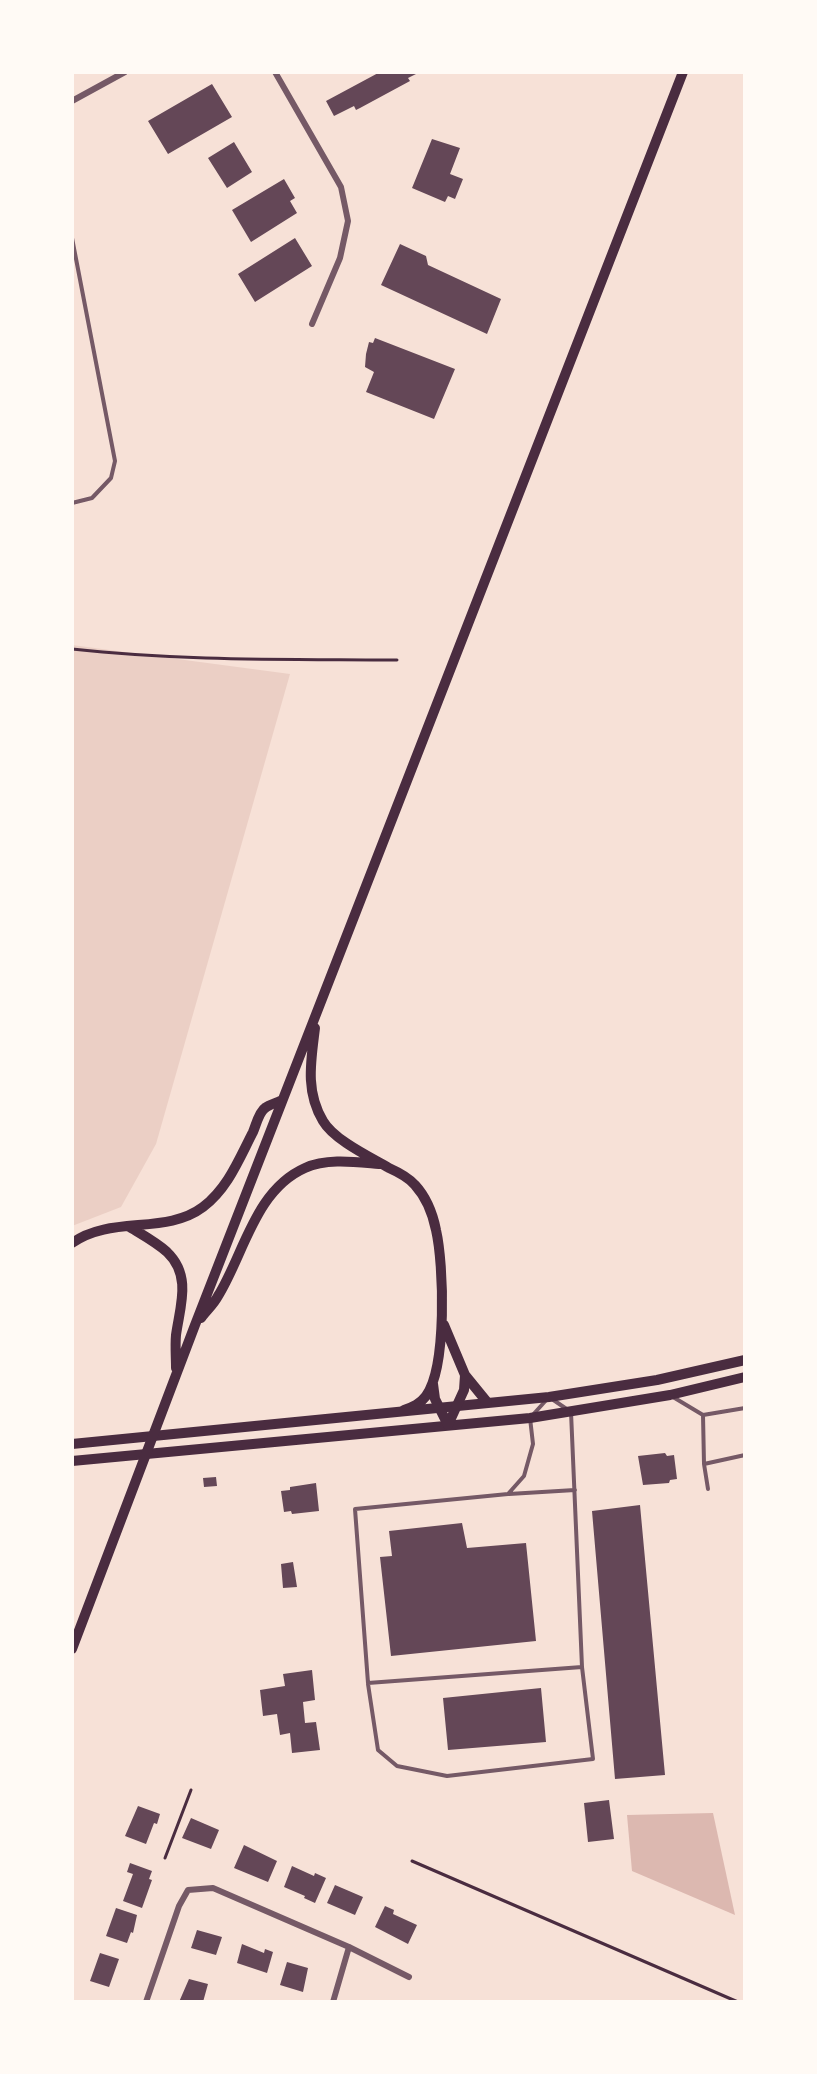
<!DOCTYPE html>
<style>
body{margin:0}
#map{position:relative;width:817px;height:2074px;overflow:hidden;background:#f7e1d7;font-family:"DejaVu Sans",sans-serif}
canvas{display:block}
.frame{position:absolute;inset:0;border:74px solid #fffaf5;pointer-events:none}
</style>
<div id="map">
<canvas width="817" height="2074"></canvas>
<div class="frame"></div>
</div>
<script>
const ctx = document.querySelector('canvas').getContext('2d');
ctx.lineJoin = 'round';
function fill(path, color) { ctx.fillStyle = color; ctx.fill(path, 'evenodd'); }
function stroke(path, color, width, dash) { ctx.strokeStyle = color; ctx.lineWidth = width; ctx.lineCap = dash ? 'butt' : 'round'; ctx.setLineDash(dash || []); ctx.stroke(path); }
fill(new Path2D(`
 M72,645L290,674L156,1144L121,1207L72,1226Z`), '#ebcfc5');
fill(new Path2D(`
 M713,1813L735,1915L632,1871L627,1815Z`), '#dcb8b0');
fill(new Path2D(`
 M380,72H420L408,78L410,81L360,108L356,110L354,106L334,116L326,101Z
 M212,84L232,117L168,154L148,121Z
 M432,139L460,148L450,174L463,179L455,199L448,196L445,202L412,188Z
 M234,142L252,172L227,188L208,158Z
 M284,179L295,198L290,201L297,213L251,242L232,210Z
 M295,238L312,266L255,302L238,274Z
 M400,244L426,256L428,265L501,299L487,334L381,285Z
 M375,338L455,369L434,419L366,392L374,372L365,367L366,354L369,342L373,343Z
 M665,1453L667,1456L674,1455L677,1479L670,1480L669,1483L643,1485L638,1456Z
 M216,1477L217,1486L204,1487L203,1478Z
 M316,1483L319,1511L292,1514L291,1511L284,1512L281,1491L290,1490V1487Z
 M640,1505L665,1775L615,1779L592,1511Z
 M462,1523L467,1548L526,1543L536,1641L391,1656L380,1557L392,1556L389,1531Z
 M293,1562L297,1587L283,1588L281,1564Z
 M312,1670L315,1700L303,1702L305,1723L316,1722L320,1750L292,1753L290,1733L280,1735L277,1714L263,1716L260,1690L285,1686L283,1674Z
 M541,1688L546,1742L448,1750L443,1698Z
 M609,1800L614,1839L588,1842L584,1803Z
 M138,1806L160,1814L157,1824L154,1823L146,1844L125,1836Z
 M191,1818L219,1830L211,1849L182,1838Z
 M244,1845L277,1861L268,1882L234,1868Z
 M130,1863L152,1871L149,1879L152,1880L142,1908L123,1901L133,1874L127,1872Z
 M292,1866L314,1876L315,1873L326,1878L315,1903L304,1898L305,1896L284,1887Z
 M335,1885L363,1897L355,1915L327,1903Z
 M385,1906L394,1910L393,1914L417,1925L408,1944L375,1927Z
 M116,1908L137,1915L133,1933L131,1932L127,1943L106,1936Z
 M197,1930L222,1937L216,1955L191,1948Z
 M242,1944L264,1953L265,1949L273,1952L267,1973L237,1963Z
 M100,1953L119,1959L109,1987L90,1981Z
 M287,1962L308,1968L303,1992L280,1985Z
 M189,1979L208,1984L203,2002H179Z`), '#644757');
stroke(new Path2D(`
 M72,649C180,661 289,659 397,660
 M165,1858L191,1790
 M412,1861L738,2002`), '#4a2c40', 3);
stroke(new Path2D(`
 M72,238L115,461L111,478L92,498L72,503
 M549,1397L571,1412L582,1667L368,1683L355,1509L508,1494L524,1476L533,1444L530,1418Z
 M673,1397L703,1415L745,1408
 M703,1415L704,1464L745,1455
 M704,1464L708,1489
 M509,1494L575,1490
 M368,1684L378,1750L397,1766L447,1776L593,1759L582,1667`), '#755966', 4);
stroke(new Path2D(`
 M275,72L341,187L348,221L340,258L312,324
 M72,101L125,72
 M146,2002L179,1906L188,1890L213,1888L349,1947L409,1977
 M333,2002L349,1947`), '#755966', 6);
stroke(new Path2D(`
 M72,1444L549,1397L657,1380L745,1360
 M72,1461L530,1418L670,1395L745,1377`), '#4a2c40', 10);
stroke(new Path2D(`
 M315,1028C311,1061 305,1091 323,1121C334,1140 370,1157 389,1168C398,1172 409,1178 415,1185C426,1197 433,1215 436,1230C444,1265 447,1367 426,1396C420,1404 413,1407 404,1410
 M128,1226C141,1234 156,1242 167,1252C192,1276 180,1306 176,1335C175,1346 176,1357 176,1368
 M72,1243C111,1215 166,1235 203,1207C228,1188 239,1159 253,1132C256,1125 259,1112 265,1108C270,1104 277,1103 282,1100
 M201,1318C206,1311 214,1304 218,1296C244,1254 255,1190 305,1168C327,1158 355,1162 379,1164
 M444,1325L465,1375L487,1402
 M433,1384L435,1399L448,1425
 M448,1425L464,1390L465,1375
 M72,1649L195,1325L683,72`), '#4a2c40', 10);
</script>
